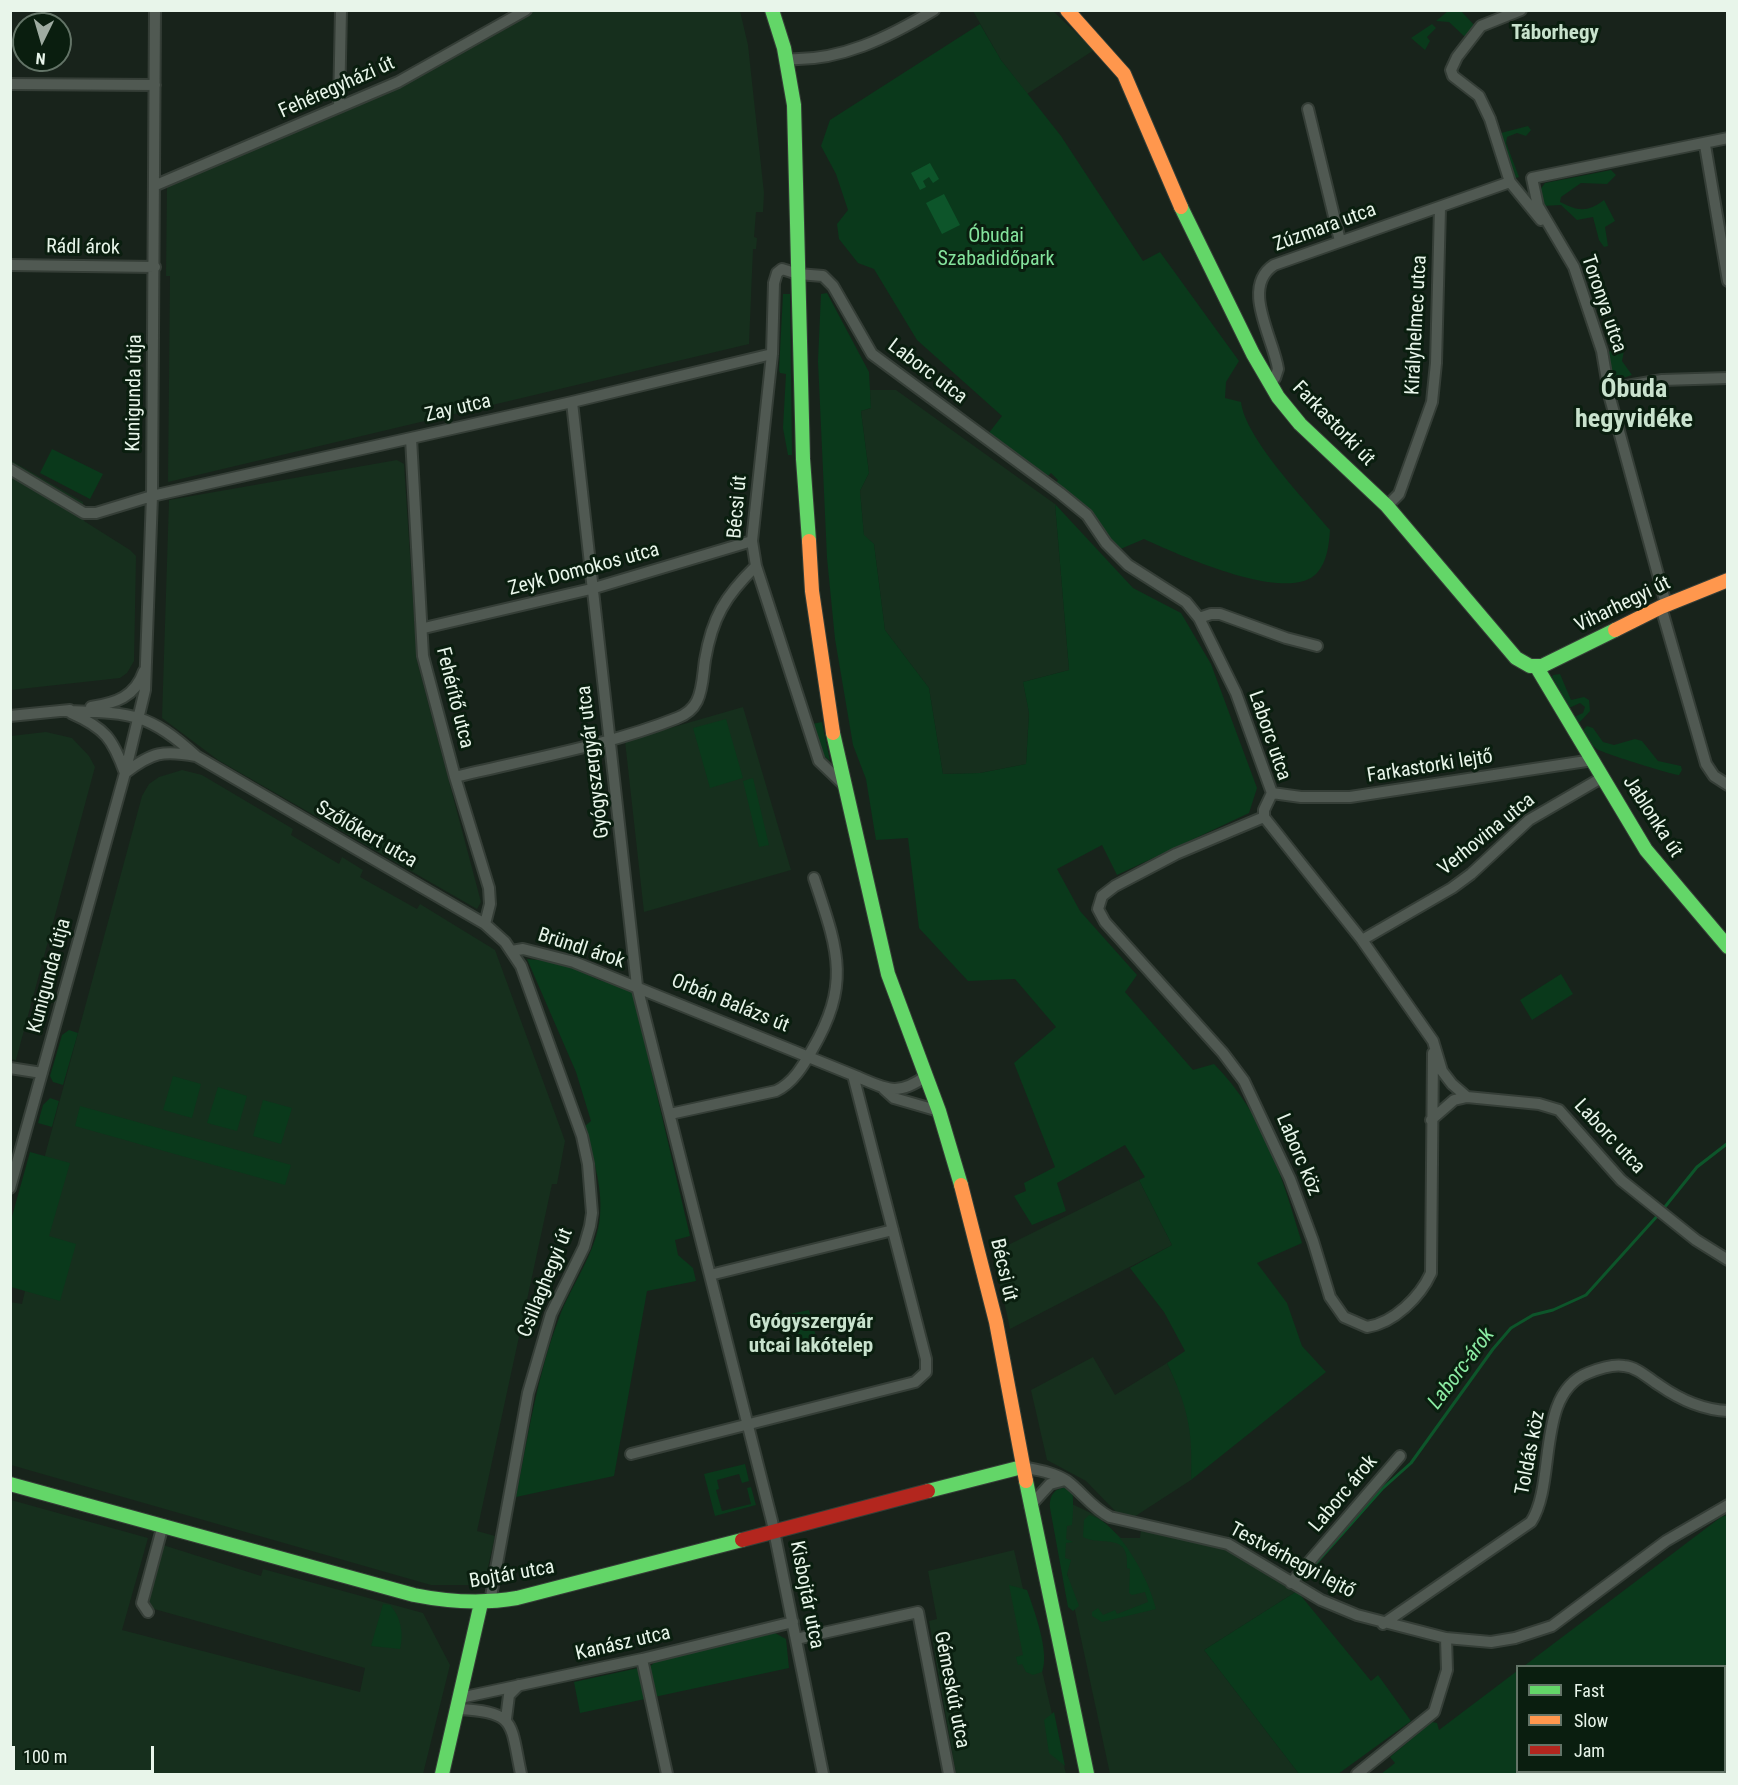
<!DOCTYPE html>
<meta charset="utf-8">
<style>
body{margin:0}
#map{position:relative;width:1738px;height:1785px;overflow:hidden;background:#18231b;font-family:"Roboto Condensed",sans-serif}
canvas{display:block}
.frame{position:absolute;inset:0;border:12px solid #e8f5ea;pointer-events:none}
.legend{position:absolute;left:1516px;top:1665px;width:210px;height:108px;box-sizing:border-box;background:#0a1e0f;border:2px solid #637467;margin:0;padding:8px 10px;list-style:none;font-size:18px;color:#e8f5ea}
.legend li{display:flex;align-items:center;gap:12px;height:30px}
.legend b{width:30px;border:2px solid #637467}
.north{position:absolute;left:12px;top:12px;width:60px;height:60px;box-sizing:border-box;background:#0a1e0f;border:2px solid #637467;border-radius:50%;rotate:185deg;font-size:16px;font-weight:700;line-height:24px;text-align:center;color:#e8f5ea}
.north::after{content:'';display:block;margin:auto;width:21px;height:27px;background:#9faca2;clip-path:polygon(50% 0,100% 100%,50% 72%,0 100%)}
.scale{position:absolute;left:12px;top:1746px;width:142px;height:27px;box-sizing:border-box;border:3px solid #e8f5ea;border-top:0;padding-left:8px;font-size:18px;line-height:21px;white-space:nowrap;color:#e8f5ea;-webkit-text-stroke:4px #0a1e0f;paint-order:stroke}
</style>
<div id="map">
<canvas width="1738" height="1785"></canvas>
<div class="frame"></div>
<ul class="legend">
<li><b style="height:8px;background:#63d668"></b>Fast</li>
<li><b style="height:8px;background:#ff974d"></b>Slow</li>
<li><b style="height:8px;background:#b3261e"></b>Jam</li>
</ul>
<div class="north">N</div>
<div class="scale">100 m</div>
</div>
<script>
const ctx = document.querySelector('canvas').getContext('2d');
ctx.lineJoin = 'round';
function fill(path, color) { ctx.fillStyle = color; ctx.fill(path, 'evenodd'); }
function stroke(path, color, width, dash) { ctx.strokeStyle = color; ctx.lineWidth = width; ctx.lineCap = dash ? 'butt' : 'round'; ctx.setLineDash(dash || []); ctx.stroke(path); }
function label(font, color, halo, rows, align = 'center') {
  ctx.font = font + ' "Roboto Condensed",sans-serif'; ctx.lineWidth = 6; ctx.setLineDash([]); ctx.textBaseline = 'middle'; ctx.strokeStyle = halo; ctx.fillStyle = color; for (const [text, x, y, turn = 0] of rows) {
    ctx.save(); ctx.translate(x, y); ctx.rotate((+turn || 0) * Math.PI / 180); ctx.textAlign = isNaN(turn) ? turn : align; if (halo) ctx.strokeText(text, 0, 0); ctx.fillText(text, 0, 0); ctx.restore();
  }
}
fill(new Path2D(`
 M533,11H740L748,45L764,193L763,212H756L754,237L757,238L756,249H753L749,344L168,482L170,276H166L167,185L405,82Z
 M973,11H1053L1094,50L1027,94L1001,60Z
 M870,390H896L1055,504L1069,670L1023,682L1029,712L1026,764L980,773L943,774L929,688L885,630L874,544L864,536L860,491L869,473L861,411L871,408Z
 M10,460L83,502L84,521L130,550L136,556L134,661L127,673L120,678L11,690Z
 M397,460L404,464L417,661L481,902L477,909L218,760L162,718L169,500Z
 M743,707L791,870L644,912L625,741Z
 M46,732L72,738L89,756L95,767L16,1060L10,1059L11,736Z
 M182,770L202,775L293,829L291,835L339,864L342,857L363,870L360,877L417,909L420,904L495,950L565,1141L557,1184H552L477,1531L495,1536L484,1585H431L11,1465L10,1302L22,1304L25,1291L44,1159L142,796L149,784L159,777Z
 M1139,1180L1172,1245L1010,1329L1003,1296L1010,1294L1008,1288L1001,1289L994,1252Z
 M1093,1357L1115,1395L1167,1363L1185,1402L1193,1446L1191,1480L1134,1517L1118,1514L1086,1481L1047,1460L1031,1390Z
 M11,1500L148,1538L122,1630L360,1692L365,1668L147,1607L163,1545L261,1576L263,1569L423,1613L450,1665L423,1774H11Z
 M1064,1504L1074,1505L1097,1516L1121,1538H1140L1141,1530H1151L1227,1549L1297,1591L1204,1650L1299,1774H1110L1053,1508Z
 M1014,1550L1066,1774H956L929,1621L937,1619L928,1571Z`), '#162f1d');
fill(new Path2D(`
 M1448,11H1461L1475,26L1465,37L1449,22L1436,21Z
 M980,24L1001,60L1061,136L1143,261L1160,252L1239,361L1226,382L1225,398L1241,402C1245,438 1306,501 1330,530C1329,545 1327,562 1317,573C1288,605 1177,554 1144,539L1118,550L1055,484L1058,480L1051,473L1047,477L988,434L1002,416L917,340L874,269L858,263L839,239L837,224L848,210L836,174L821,146L830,120Z
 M1432,24L1436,28L1427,37L1430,41L1425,50L1411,38Z
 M1528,126L1531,130L1526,136L1517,133L1507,137L1506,143L1519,177L1513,179L1498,136L1501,133Z
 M1611,170L1616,175L1607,184L1581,183L1561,197L1560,202C1578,211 1587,213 1604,200L1615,221L1605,227L1608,246L1604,247L1599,240L1593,217L1577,220L1561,205L1542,206L1540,190L1545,183Z
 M827,293L869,372L871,408L861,411L869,473L860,491L864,535L874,544L885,630L929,688L943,774L980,773L1026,764L1029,713L1023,682L1069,670L1055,504L1133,588L1181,613L1211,664L1257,788L1249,813L1117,875L1102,845L1057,869L1080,911L1137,975L1125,992L1193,1070L1214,1064C1265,1116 1281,1174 1302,1243L1257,1263L1287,1303L1302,1346L1326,1372L1191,1480C1193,1430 1188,1408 1167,1363L1185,1351L1164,1312L1130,1268L1172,1245L1139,1180L1145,1177L1125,1145L1057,1183L1066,1211L1032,1225L1014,1196L1026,1191L1024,1183L1055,1167L1014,1063L1056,1027L1015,979L968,981L919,928L908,838L876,840L866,779L853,745L835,639L827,558L818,361L821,294Z
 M783,294H790L792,455H788L783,428L786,374L780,373L779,370Z
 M1625,346L1622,361L1632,375L1623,378L1624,383L1617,384L1605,353Z
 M52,449L103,474L90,499L40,473Z
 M1560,674L1571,700L1584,697L1589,700L1590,711L1579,723L1575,721L1574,717L1583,713L1585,707L1580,703L1569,708L1552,677L1553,675Z
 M726,719L743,778L710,788L693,728Z
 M822,722L830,761L823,755L812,724Z
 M1587,726L1593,728L1603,742L1614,745L1635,739L1642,741L1658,761L1681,766L1682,770L1679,775C1673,775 1602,753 1597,749C1590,745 1586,738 1583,730Z
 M753,778L769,845L759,847L743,781Z
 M527,959L561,962L599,980L632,989L690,1236L675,1240L678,1255L693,1268L696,1281L647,1291L614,1476L516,1497C528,1436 537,1376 559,1318C571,1285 597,1252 600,1216C603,1186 592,1155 585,1126L591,1121L576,1072Z
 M1561,974L1573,994L1532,1020L1520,1000Z
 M69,1030L78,1033L63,1085L53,1082L50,1076L62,1035Z
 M173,1076L201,1084L192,1118L163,1110Z
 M218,1087L247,1096L237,1131L207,1123Z
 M50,1098L59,1101L52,1127L38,1123L43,1105Z
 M263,1100L292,1108L281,1144L253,1136Z
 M80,1106L291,1165L285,1185L75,1126Z
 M30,1152L70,1163L49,1236L76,1244L60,1301L11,1287V1220Z
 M809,1310L818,1344L799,1349L790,1314Z
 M745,1464L749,1481L742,1483L739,1474L717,1480L719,1489L716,1490L722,1511L751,1504L747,1488L751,1487L756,1505L715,1516L704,1474Z
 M1065,1488L1072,1492C1074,1496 1073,1520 1072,1525L1067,1526L1066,1539L1073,1542L1066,1543L1065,1558L1071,1560L1067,1574L1079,1606L1073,1611L1068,1607L1050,1508C1049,1498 1053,1488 1065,1488Z
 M1089,1515C1119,1522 1150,1581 1156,1609L1102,1622L1092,1616V1612L1098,1608L1103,1615L1115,1610L1117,1614L1148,1602L1145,1592L1132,1595L1129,1593L1130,1569L1127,1568C1130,1531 1102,1547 1083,1537L1084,1520Z
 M1727,1515V1774H1381L1395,1763L1390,1757L1432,1722L1437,1723L1439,1730L1517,1671L1518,1772H1724V1666H1524L1721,1517Z
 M1009,1585L1027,1590C1034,1610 1050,1652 1042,1672L1033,1675L1026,1672L1022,1664L1018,1665L1016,1657L1023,1655Z
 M1297,1591L1371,1681L1378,1675L1411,1721L1338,1774H1299L1204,1650Z
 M383,1604L390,1605C401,1617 404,1634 400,1649L371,1646Z
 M775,1633L786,1639L789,1668L580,1713L574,1682L652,1665L656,1659Z
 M1054,1712L1065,1766L1049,1753L1044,1720Z`), '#0a391b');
fill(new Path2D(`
 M930,163L939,179L933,183L929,177L923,181L926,187L920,190L911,173Z
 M944,194L960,225L942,234L926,203Z`), '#0d552a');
stroke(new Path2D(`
 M1664,1208L1697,1167L1728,1143
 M1310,1570L1382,1489L1411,1463L1493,1349L1511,1328L1533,1315L1553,1310L1586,1295L1659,1214`), '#0d552a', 3);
const street = new Path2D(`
 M1521,10L1481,26L1457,57L1451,70L1453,76L1479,96L1490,119L1510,182L1541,220
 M786,59C840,62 889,37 934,10
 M10,84L155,85
 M339,107L341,10
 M1308,109L1340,241
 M1705,145L1728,281
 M156,185L398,82L526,10
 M10,265L155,267
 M1269,383L1275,378L1278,369C1274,339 1240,287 1274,265L1510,182
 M1609,389L1662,380L1728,378
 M572,402L637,986L772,1521L823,1774
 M411,438L423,656L455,777L489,888L490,904L485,924
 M10,469L84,513H96L152,496L572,402L772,354
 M1387,506L1399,494L1432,402L1436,363L1440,208
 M1666,604L1610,398L1602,351L1574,267L1538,206L1532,178L1728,138
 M1661,607L1706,764L1714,776L1728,785
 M1199,618L1211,614H1220L1286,638L1317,646
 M424,628L591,589L752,541
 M91,707C116,703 135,697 144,671
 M65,711C129,713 147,711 196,756L485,924L505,942L521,966L582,1136L588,1164L592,1213L590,1226L584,1247L551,1314L528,1393L490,1602
 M71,713C105,728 113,739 125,773
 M10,716L70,710
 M125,773C152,752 163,750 196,756
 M455,777C525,760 610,745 677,718C685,715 693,709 697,701C703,689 703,673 705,660C712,618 725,596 756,566
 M843,784L819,761L756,566L752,541L772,354L774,283L777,273L782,269L798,274L823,276L833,286L872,354L1060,493L1087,515L1106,543L1128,565L1186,602L1199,618L1236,693L1272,793L1264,810V817L1362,940L1433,1041L1442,1071L1452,1084L1467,1097L1539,1104L1559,1110L1621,1180L1696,1240L1728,1260
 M1272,793L1301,797H1350L1593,760
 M1264,817L1176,854L1115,886L1102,896L1098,909L1105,922L1223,1053L1244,1081L1290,1179L1313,1241L1330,1297L1344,1317L1367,1327C1394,1323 1420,1297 1431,1273L1433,1053
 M1362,940L1452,888L1471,874L1529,820L1603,777
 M512,951L523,949L574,962L853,1075L926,1359V1372L915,1382L631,1454
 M10,1068L42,1073
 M853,1075C885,1088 896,1098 926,1076
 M884,1089L894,1098L939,1111
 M670,1114L776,1091C793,1083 803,1066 812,1050C852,982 837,948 814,878
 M1431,1120L1454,1100L1467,1097
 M10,1188L125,773L145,690L152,496L155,10
 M710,1275L893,1230
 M1022,1467C1037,1470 1053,1472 1067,1481C1082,1492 1092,1508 1110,1517L1228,1544L1321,1600L1357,1615L1446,1638L1491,1642L1515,1638L1552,1626L1666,1541L1728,1505
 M1030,1506L1050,1484L1065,1480
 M1291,1583L1400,1456
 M148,1612L142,1603L163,1525
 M1383,1624L1531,1522C1557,1482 1535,1394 1588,1373C1598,1369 1613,1364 1624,1366C1637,1367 1648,1378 1659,1385C1679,1399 1704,1410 1728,1411
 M796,1639L918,1612L949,1774
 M642,1659L667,1774
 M460,1698L642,1659L793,1622
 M458,1709C517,1712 510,1722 521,1774
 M506,1719L509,1695L519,1685
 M1357,1774L1434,1712L1447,1670L1446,1638`);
const fast = new Path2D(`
 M772,10L784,48L794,105L803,459L809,541
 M1181,207L1253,354L1278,397L1300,424L1387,506L1516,658L1530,666H1542L1615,630
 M1536,666L1646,850L1728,947
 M833,733L888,974L939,1111L961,1185
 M1026,1481L1087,1774
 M10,1484L414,1595C449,1602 482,1604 517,1598L742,1540
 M928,1491L1022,1467
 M442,1774L481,1603`);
const slow = new Path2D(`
 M1067,10L1124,74L1181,207
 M809,541L812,591L833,733
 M1615,630L1661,607L1728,580
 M961,1185L996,1322L1026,1481`);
const jam = new Path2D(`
 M742,1540L928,1491`);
stroke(street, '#353e37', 14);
stroke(fast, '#353e37', 16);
stroke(slow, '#353e37', 16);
stroke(jam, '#353e37', 16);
stroke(street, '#505952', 10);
stroke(fast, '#63d668', 14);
stroke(slow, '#ff974d', 14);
stroke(jam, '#b3261e', 14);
label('20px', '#e8f5ea', '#0a1e0f', [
 ["Fehéregyházi út",337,88,-24],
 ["Zúzmara utca",1325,228,-20],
 ["Rádl árok",83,248,1],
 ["Toronya utca",1603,304,71],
 ["Királyhelmec utca",1417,325,-87],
 ["Laborc utca",927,372,37],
 ["Kunigunda útja",135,393,-89],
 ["Zay utca",458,409,-13],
 ["Farkastorki út",1333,424,46],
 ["Bécsi út",738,507,-85],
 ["Zeyk Domokos utca",584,570,-15],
 ["Viharhegyi út",1623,605,-26],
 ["Fehérítő utca",454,698,76],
 ["Laborc utca",1269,736,71],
 ["Gyógyszergyár utca",594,762,-97],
 ["Farkastorki lejtő",1430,767,-9],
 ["Jablonka út",1652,817,57],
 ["Szőlőkert utca",366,835,30],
 ["Verhovina utca",1487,835,-39],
 ["Bründl árok",581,949,18],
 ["Kunigunda útja",50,976,-75],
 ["Orbán Balázs út",730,1004,22],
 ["Laborc utca",1609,1137,47],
 ["Laborc köz",1298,1155,67],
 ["Bécsi út",1003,1270,77],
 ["Csillaghegyi út",546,1283,-68],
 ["Toldás köz",1531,1453,-79],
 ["Laborc árok",1344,1494,-50],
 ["Testvérhegyi lejtő",1292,1561,28],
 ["Bojtár utca",512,1575,-10],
 ["Kisbojtár utca",806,1595,79],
 ["Kanász utca",623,1644,-13],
 ["Gémeskút utca",951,1690,79]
]);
label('20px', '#84e39c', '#0a1e0f', [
 ["Óbudai",996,237],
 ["Szabadidőpark",996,260]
]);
label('bold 21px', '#c8e2cd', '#0a1e0f', [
 ["Táborhegy",1555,34],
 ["Gyógyszergyár",811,1323],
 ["utcai lakótelep",811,1347]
]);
label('italic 21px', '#8ceca4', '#0a1e0f', [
 ["Laborc-árok",1462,1369,-53]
]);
label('bold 26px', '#c8e2cd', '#0a1e0f', [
 ["Óbuda",1634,390],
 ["hegyvidéke",1634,420]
]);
</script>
